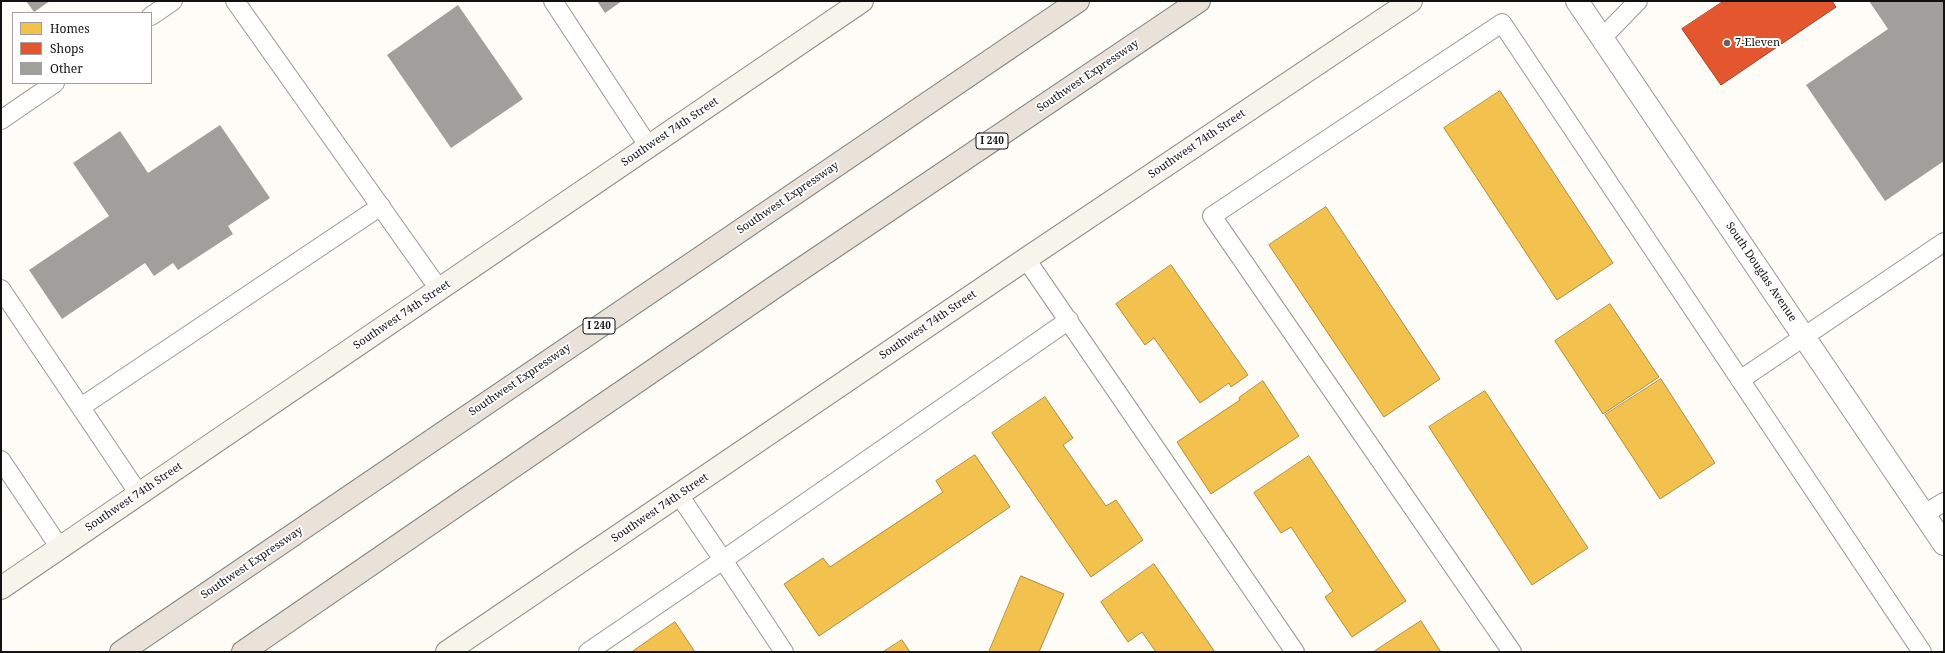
<!DOCTYPE html>
<style>
body{margin:0}
#map{position:relative;width:1945px;height:653px;overflow:hidden;background:#fdfcf7;font-family:"Noto Serif",serif}
canvas{display:block}
.frame{position:absolute;inset:0;border:2px solid #111;pointer-events:none}
.legend{position:absolute;left:12px;top:12px;width:140px;height:72px;box-sizing:border-box;background:#fff;border:1px solid #a0a0a0;margin:0;padding:5px 7px;list-style:none;font-size:12px;color:#111}
.legend li{display:flex;align-items:center;gap:8px;height:20px}
.legend b{width:20px;border:1px solid #a0a0a0}
</style>
<div id="map">
<canvas width="1945" height="653"></canvas>
<div class="frame"></div>
<ul class="legend">
<li><b style="height:11px;background:#f2c14e"></b>Homes</li>
<li><b style="height:11px;background:#e4572e"></b>Shops</li>
<li><b style="height:11px;background:#a19f9c"></b>Other</li>
</ul>
</div>
<script>
const ctx = document.querySelector('canvas').getContext('2d');
ctx.lineJoin = 'round';
function fill(path, color) { ctx.fillStyle = color; ctx.fill(path, 'evenodd'); }
function stroke(path, color, width, dash) { ctx.strokeStyle = color; ctx.lineWidth = width; ctx.lineCap = dash ? 'butt' : 'round'; ctx.setLineDash(dash || []); ctx.stroke(path); }
function label(font, color, halo, rows, align = 'center') {
  ctx.font = font + ' "Noto Serif",serif'; ctx.lineWidth = 4; ctx.setLineDash([]); ctx.textBaseline = 'middle'; ctx.strokeStyle = halo; ctx.fillStyle = color; for (const [text, x, y, turn = 0] of rows) {
    ctx.save(); ctx.translate(x, y); ctx.rotate((+turn || 0) * Math.PI / 180); ctx.textAlign = isNaN(turn) ? turn : align; if (halo) ctx.strokeText(text, 0, 0); ctx.fillText(text, 0, 0); ctx.restore();
  }
}
const homes = new Path2D(`
 M1500,91L1613,263L1557,300L1444,128Z
 M1326,207L1440,379L1384,417L1269,245Z
 M1171,265L1248,375L1231,387L1229,383L1200,403L1154,338L1145,345L1116,304Z
 M1610,304L1659,377L1603,414L1555,341Z
 M1661,379L1715,463L1660,499L1605,415Z
 M1263,381L1299,436L1211,494L1177,442L1240,400L1239,398Z
 M1485,391L1588,548L1532,585L1429,427Z
 M1045,397L1073,438L1063,445L1106,506L1116,500L1143,540L1091,577L992,433Z
 M975,455L1010,507L819,636L784,584L823,558L830,567L943,492L936,481Z
 M1309,456L1406,601L1352,637L1325,597L1333,591L1291,527L1281,533L1254,493Z
 M1154,564L1215,652H1156L1142,632L1128,642L1101,602Z
 M1021,576L1064,594L1039,652H989Z
 M1421,621L1441,652H1375V651Z
 M675,622L695,652H632Z
 M902,640L910,652H883Z`);
fill(homes, '#f2c14e');
stroke(homes, '#ae8c3c', 1);
const shops = new Path2D(`
 M1724,1H1832L1836,7L1721,85L1682,29Z`);
fill(shops, '#e4572e');
stroke(shops, '#a54225', 1);
fill(new Path2D(`
 M26,1H50L34,12Z
 M597,1H622L605,13Z
 M1869,1H1944V161L1885,201L1806,85L1888,29Z
 M458,5L523,99L451,148L387,55Z
 M220,125L270,198L228,226L233,234L178,270L173,263L154,276L145,263L62,319L29,270L109,216L73,163L120,131L148,173Z`), '#a19f9c');
const lane = new Path2D(`
 M235,1L439,289
 M553,1L649,147
 M151,16L173,1
 M1602,38L1638,1
 M1,120L55,83
 M1026,259L1295,652
 M1,289L139,494
 M1740,380L1944,242
 M81,407L381,206
 M1,460L60,548
 M1924,514L1944,502
 M588,652L723,560L679,495
 M784,652L723,560L1069,320
 M1512,652L1212,216L1502,23L1922,652`);
const street = new Path2D(`
 M1577,1L1944,544`);
const secondary = new Path2D(`
 M1,588L862,1
 M447,652L1026,259L1411,1`);
const highway = new Path2D(`
 M121,652L1078,1
 M243,652L785,280L1199,1`);
stroke(lane, '#979795', 20);
stroke(street, '#979795', 24);
stroke(secondary, '#8e8d8b', 24);
stroke(highway, '#858482', 24);
stroke(lane, '#fffffe', 18);
stroke(street, '#fffffe', 22);
stroke(secondary, '#f6f4eb', 22);
stroke(highway, '#eae1d8', 22);
for (const [x, y, r, color] of [
 [1727,43,4,"#646362"]
]) { const dot = new Path2D(); dot.arc(x, y, r, 0, 2 * Math.PI); ctx.fillStyle = color; ctx.fill(dot); stroke(dot, '#fff', 1.5); }
for (const [x, y, w] of [
 [992,141,32],
 [599,326,32]
]) { const box = new Path2D(); box.roundRect(x - w / 2, y - 8, w, 16, 3); ctx.fillStyle = '#fff'; ctx.fill(box); stroke(box, '#111', 1); }
label('bold 10px', '#111', null, [
 ["I 240",992,141],
 ["I 240",599,326]
]);
label('11px', '#111', '#fff', [
 ["7-Eleven",1735,43]
], 'left');
label('11px', '#111', '#fff', [
 ["Southwest Expressway",1088,76,-34],
 ["Southwest 74th Street",670,132,-34],
 ["Southwest 74th Street",1197,144,-34],
 ["Southwest Expressway",788,198,-34],
 ["South Douglas Avenue",1761,272,56],
 ["Southwest 74th Street",402,315,-34],
 ["Southwest 74th Street",928,325,-34],
 ["Southwest Expressway",520,380,-34],
 ["Southwest 74th Street",134,497,-34],
 ["Southwest 74th Street",660,508,-34],
 ["Southwest Expressway",252,563,-34]
]);
</script>
